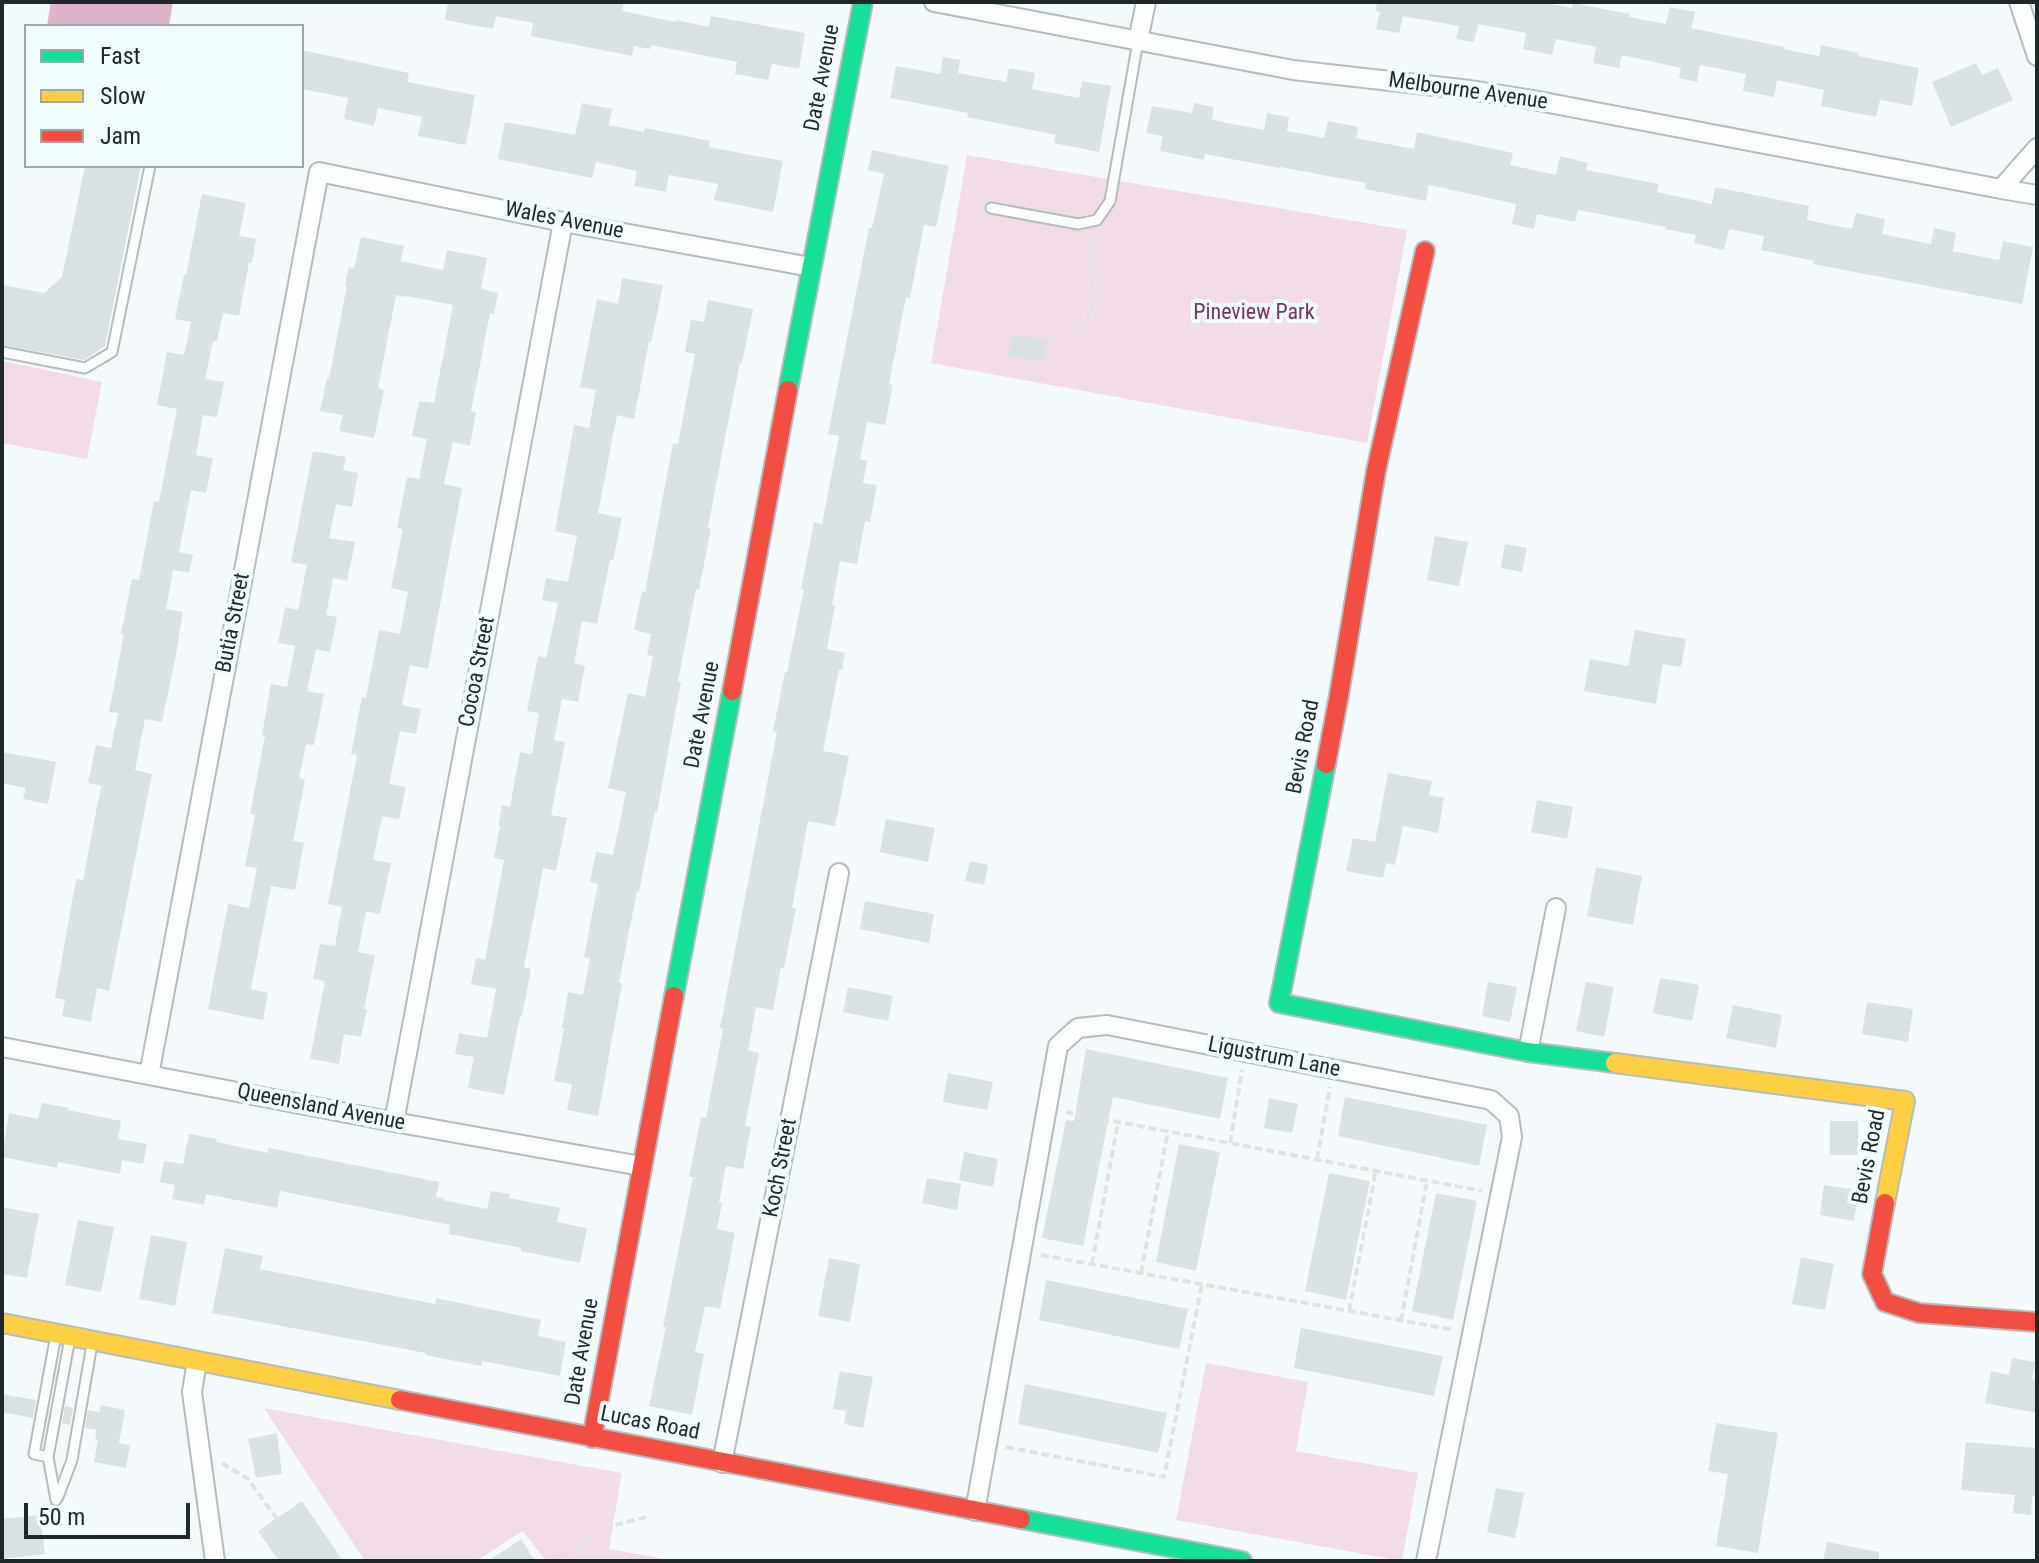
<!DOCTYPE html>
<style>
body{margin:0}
#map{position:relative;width:2039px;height:1563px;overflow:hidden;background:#f4fafb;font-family:"Roboto Condensed",sans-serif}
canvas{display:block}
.frame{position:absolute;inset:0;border:4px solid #1e282a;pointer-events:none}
.legend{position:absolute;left:24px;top:24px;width:280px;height:144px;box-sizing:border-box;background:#f1fcfe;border:2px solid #9da7a9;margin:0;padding:10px 14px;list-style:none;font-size:24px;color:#1e282a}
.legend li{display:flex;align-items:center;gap:16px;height:40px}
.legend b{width:40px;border:2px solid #9da7a9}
.scale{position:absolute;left:24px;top:1503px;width:166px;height:36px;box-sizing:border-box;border:4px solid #1e282a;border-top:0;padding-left:10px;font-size:24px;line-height:28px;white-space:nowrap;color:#1e282a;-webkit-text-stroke:6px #f1fcfe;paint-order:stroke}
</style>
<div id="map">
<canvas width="2039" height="1563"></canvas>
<div class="frame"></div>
<ul class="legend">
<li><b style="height:10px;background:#16e098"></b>Fast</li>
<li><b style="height:10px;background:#ffcf43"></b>Slow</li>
<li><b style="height:10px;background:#f24e42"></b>Jam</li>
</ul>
<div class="scale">50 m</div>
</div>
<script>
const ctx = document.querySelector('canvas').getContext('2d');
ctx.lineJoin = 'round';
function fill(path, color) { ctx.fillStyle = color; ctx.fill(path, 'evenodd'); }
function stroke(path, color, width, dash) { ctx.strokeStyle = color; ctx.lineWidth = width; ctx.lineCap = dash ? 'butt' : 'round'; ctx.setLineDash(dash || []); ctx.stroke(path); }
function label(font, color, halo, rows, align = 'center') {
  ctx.font = font + ' "Roboto Condensed",sans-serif'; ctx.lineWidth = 8; ctx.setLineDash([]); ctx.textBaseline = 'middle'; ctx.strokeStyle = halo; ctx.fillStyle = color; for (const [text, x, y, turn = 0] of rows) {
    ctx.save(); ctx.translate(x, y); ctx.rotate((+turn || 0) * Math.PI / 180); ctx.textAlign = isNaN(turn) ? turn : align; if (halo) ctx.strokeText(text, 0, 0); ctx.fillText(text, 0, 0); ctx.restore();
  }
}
fill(new Path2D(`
 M967,155L1407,230L1367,443L931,363Z
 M2,361L102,382L87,459L2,443Z
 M1206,1363L1308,1382L1296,1451L1418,1473L1402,1561L1176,1520Z
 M264,1408L622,1473L609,1549L676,1561H546L523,1531L476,1561H365Z`), '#f0dbe7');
fill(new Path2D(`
 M51,2H173L169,26H47Z`), '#dcb3c9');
fill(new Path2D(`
 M448,2H624L622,11L676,22V20L709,27L711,16L805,33L799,69L772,64L768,80L735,74L737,62L651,45L650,49L634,46L632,56L531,36L533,23L496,16L493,29L445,20Z
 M1377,2H1543L1572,8L1573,3L1630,14L1629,17L1666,24L1670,7L1695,12L1691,28L1784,47L1783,49L1819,56L1821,45L1859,53L1858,56L1919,68L1912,106L1880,100L1876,117L1821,106L1824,90L1777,80L1774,97L1743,91L1746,74L1700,65L1697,82L1679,78L1681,68L1622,55L1619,68L1593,63L1596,47L1556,39L1552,55L1523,49L1526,33L1478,24L1474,42L1456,39L1459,26L1403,16L1399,33L1376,29L1380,12L1376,11Z
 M302,50L409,73L407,82L475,95L466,145L418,136L422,117L378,108L374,126L344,119L348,98L302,89Z
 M943,57L960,60L958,73L1006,82L1009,68L1035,73L1032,89L1079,98L1082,81L1111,86L1099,152L1054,143L1056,135L967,117L968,113L890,98L896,66L940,74Z
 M1976,63L1982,75L1998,68L2013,100L1951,127L1932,82Z
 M582,103L612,109L609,125L644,132L645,128L710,141L709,147L783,161L773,212L714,200L718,184L669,175L666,192L634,186L637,171L596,162L592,178L498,159L505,122L575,135Z
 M1194,103L1214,107L1212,120L1264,130L1267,113L1289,117L1287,131L1324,138L1328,121L1358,127L1356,138L1414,149L1417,132L1439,137L1513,153L1510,165L1556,175L1560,156L1588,163L1586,170L1659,184L1657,192L1712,204L1715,187L1809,206L1807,220L1852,229L1856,213L1885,219L1882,234L1931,244L1934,228L1956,233L1953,251L1999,260L2003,241L2033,247L2022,304L1813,264L1814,261L1761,250L1764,236L1729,229L1724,250L1694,243L1696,235L1665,229L1666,227L1578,210L1575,222L1537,214L1534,229L1512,224L1516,204L1429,185L1426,201L1365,189L1366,183L1280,167L1279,168L1205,154L1204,160L1160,151L1163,136L1146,133L1152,106L1192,113Z
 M872,150L949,166L936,227L924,225L910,298L906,297L889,384L893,385L885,425L867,422L860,459L867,461L863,483L877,485L870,522L865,521L857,564L840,561L832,605H835L827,649L845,653L842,670L839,669L823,751L849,756L835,826L808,821L792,908H796L784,968L781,967L773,1010L756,1007L748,1050L759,1053L745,1126L751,1127L743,1169L726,1166L719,1203H722L717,1229L735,1233L720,1309L705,1306L695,1352L704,1354L692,1415L649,1406L666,1327H663L693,1177H689L701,1117L706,1118L723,1029L720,1028L777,732L773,731L785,672H787L804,589H801L814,522L822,524L839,436L828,434L869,228H872L884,174L868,170Z
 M85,166H141L105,346L84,360L2,345V285L44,293L62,277Z
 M202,194L246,203L239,236L256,239L252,263H249L239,316L223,313L217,341H213L205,379L224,382L217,417L203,415L196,455L213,458L206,493L191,490L179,552L193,555L189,573L173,570L166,609L183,612L175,660L162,722L145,719L135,770L152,774L109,991L97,988L91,1022L62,1016L65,1000L55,998L76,879L83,880L101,786L88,783L96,745L111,748L118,713L109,712L124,634H121L132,579L139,580L154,501L159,502L177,409L157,405L167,352L184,355L191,322L175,319L184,275H186Z
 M361,237L404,246L401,261L443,270L447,250L487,258L481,289L498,293L494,314L490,313L471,411L476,412L470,446L453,442L444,484L462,488L428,669L410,665L402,705L421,709L416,734L400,731L389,784L406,787L399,819L382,816L373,860L391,863L380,914L366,911L358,952L375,955L364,1009L367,1010L361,1037L344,1034L339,1064L310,1059L325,981L313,979L320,944L335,946L342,907L328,904L357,755L351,754L362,697L366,698L379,630L400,634L408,592L391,588L403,529L397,528L407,477L419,479L427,439L412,436L419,401L434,403L453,305L407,296V297L396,295L378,388L384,390L374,438L339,431L343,415L320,411L327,378L329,379L347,285H345L349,267L354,268Z
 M622,278L663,285L651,343L649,342L634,419L617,415L598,513L622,518L613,560H610L597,624L582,621L574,663L585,666L578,702L562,699L554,740L565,742L551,815L567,818L556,871L543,868L524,967L531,969L522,1016H520L504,1095L468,1088L474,1057L455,1054L459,1033L487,1038L496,989L471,984L476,958L485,960L504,860L494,858L500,826H498L502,805L510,807L520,752L532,754L539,713L527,711L538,656L546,658L558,603L542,600L546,578L568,582L577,536L555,531L574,425L589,428L596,390L580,387L597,299L618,304Z
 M708,300L753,309L742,363H740L722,453L708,528L711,529L699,589H696L678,681L681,682L657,812L655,811L639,892L637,891L619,982L622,983L598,1116L567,1110L572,1084L554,1081L564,1028H562L568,992L583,995L590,958L584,957L598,884L590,882L596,852L613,855L619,826L626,792L608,788L628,693L645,697L653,656L647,655L651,634L634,630L642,591L645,592L673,443L678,444L695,354L685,352L691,320L704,322Z
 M1012,335L1047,340L1043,361L1008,356Z
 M313,451L346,457L343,470L358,473L352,507L336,504L329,538L355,542L347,581L333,578L326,615L337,617L330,652L316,649L307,691L324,694L314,745L306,744L299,778L305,780L293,841L304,843L295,890L271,886L251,989L268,993L263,1020L208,1009L228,904L249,908L257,868L245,866L255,815L250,814L265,736L262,735L271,684L287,687L295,646L278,643L285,607L298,610L307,565L291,562Z
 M1435,536L1468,542L1459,586L1427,580Z
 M1505,544L1527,548L1522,572L1501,568Z
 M1635,630L1686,639L1681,667L1663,664L1656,704L1584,691L1590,659L1628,666Z
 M2,752L56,762L48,804L23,799L26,788L2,783Z
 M1388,773L1432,781L1429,795L1444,798L1438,833L1403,826L1395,865L1386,863L1383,878L1346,871L1353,838L1375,842Z
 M1537,800L1573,807L1567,839L1531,832Z
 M886,819L935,828L928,862L880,852Z
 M970,861L988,865L984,885L965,881Z
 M1596,867L1642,876L1633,925L1587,916Z
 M865,901L934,914L929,943L860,929Z
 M1660,978L1699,985L1692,1021L1653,1013Z
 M1488,982L1517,987L1510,1022L1482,1016Z
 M1586,982L1614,987L1604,1037L1576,1031Z
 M848,987L893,996L888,1021L843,1012Z
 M1867,1002L1913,1009L1908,1042L1862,1034Z
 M1733,1005L1782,1015L1776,1048L1726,1038Z
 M1086,1049L1228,1078L1220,1119L1113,1097L1083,1246L1042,1238L1066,1120L1074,1121Z
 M948,1073L993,1082L987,1110L943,1102Z
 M1345,1097L1487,1125L1479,1166L1338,1136Z
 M1269,1098L1298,1104L1292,1133L1264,1128Z
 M42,1103L69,1108L68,1110L121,1121L118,1139L147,1144L143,1164L122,1160L120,1174L58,1162L57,1168L2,1157L9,1113L38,1119Z
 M1830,1121H1858V1155H1830Z
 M189,1134L217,1139L216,1142L268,1153L269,1148L439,1182L436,1197L444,1198L443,1200L487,1209L491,1191L510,1194L509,1198L560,1208L557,1222L587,1228L580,1263L521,1251V1248L449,1234L450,1225L280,1191L277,1208L206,1194L204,1205L172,1199L175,1185L160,1182L164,1161L183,1164Z
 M1179,1144L1220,1152L1196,1271L1156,1262Z
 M964,1152L998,1159L993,1187L959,1180Z
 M1329,1173L1370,1181L1346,1300L1305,1291Z
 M927,1178L961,1184L957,1210L922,1203Z
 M1824,1185L1859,1190L1854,1221L1820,1215Z
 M1436,1193L1477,1201L1453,1320L1412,1311Z
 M2,1207L39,1214L27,1278L2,1274Z
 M78,1220L114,1227L101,1292L65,1285Z
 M151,1235L187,1242L175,1306L139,1299Z
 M225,1248L263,1256L260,1269L435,1304L436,1298L541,1320L538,1336L566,1342L560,1376L482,1361L481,1366L425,1355L426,1353L212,1313Z
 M1801,1257L1834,1264L1825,1310L1792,1304Z
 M829,1258L860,1264L850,1322L818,1316Z
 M1046,1280L1188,1309L1179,1349L1039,1320Z
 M1301,1328L1443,1356L1434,1396L1294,1368Z
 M2012,1358L2035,1362L2032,1379L2037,1380V1413L1985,1403L1991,1371L2009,1375Z
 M840,1371L873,1377L863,1428L844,1424L846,1411L833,1409Z
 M1025,1384L1167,1413L1158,1453L1018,1424Z
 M2,1394L36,1400L33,1418L2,1412Z
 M101,1405L125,1410L119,1443L130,1445L126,1468L94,1462L98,1440L95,1439L97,1430L85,1428L88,1410L100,1412Z
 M65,1406L73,1408L70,1425L62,1423Z
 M1716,1423L1778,1433L1758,1553L1716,1546L1728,1474L1708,1471Z
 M277,1433L282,1474L256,1478L248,1439Z
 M1966,1442L2037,1448V1496H2032L2031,1515L2013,1513L2015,1495L1961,1490Z
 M1496,1488L1524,1493L1515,1538L1487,1532Z
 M302,1501L343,1561H279L258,1531Z
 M40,1515L45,1554L2,1559V1519Z
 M521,1539L535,1561H488Z
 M1827,1542L1879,1552V1561H1823Z`), '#d9e1e2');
const lane = new Path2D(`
 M991,208L1078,224L1097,220L1110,201L1138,41
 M2,352L85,368L112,352L150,166
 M56,1335L34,1454L48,1457L56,1500
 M48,1457L70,1338
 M58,1497L72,1460L92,1344`);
const street = new Path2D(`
 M934,2L1293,70L1470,90L1533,100L2001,189L2037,148
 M2019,2L2037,56
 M1138,41L1146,2
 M2001,189L2037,195
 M2,1047L394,1122L641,1166
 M1528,1052L1556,908
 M149,1075L319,172L563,222L811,267
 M394,1122L563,222
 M197,1361L192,1392L215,1561
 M722,1463L839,873
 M975,1511L1058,1046L1078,1028L1107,1025L1491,1100L1509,1116L1512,1137L1426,1561`);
const fast = new Path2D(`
 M788,390L863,2
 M1326,764L1279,1003L1528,1052L1615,1063
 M674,996L732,691
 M1021,1519L1242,1561`);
const slow = new Path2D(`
 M1615,1063L1905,1101L1885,1203
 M2,1323L400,1400`);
const jam = new Path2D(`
 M732,691L788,390
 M1326,764L1339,695L1376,471L1425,251
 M1885,1203L1872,1274L1885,1302L1919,1313L2037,1322
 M400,1400L1021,1519
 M592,1438L674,996`);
stroke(lane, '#b4bcbd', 13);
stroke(street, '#b4bcbd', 22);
stroke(fast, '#b4bcbd', 22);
stroke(slow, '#b4bcbd', 22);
stroke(jam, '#b4bcbd', 22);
stroke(new Path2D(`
 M1047,340C1053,340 1060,341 1066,340C1101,334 1093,263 1090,237
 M1066,1112L1482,1191
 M1230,1143L1242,1070
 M1317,1159L1330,1087
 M1041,1255L1454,1330
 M1092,1264L1118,1122
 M1141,1273L1168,1131
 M1349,1311L1376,1170
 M1401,1321L1427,1181
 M1006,1447L1164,1477L1202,1284
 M222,1463L248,1479L277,1519
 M553,1561L615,1525L647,1517`), '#e0e2e2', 4, [8, 4]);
stroke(lane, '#fdfefe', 9);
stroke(street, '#fdfefe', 18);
stroke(fast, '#16e098', 18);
stroke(slow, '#ffcf43', 18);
stroke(jam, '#f24e42', 18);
label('22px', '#1e282a', '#f1fcfe', [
 ["Date Avenue",823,78,-79],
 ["Melbourne Avenue",1468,92,8],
 ["Wales Avenue",564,221,11],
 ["Butia Street",234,623,-79],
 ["Cocoa Street",478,672,-79],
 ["Date Avenue",703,715,-79],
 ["Bevis Road",1304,747,-79],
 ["Ligustrum Lane",1274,1058,11],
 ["Queensland Avenue",321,1108,11],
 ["Bevis Road",1870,1157,-79],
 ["Koch Street",781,1168,-79],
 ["Date Avenue",583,1352,-80],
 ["Lucas Road",650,1424,11]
]);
label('22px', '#7c335b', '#f1fcfe', [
 ["Pineview Park",1254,313]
]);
</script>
